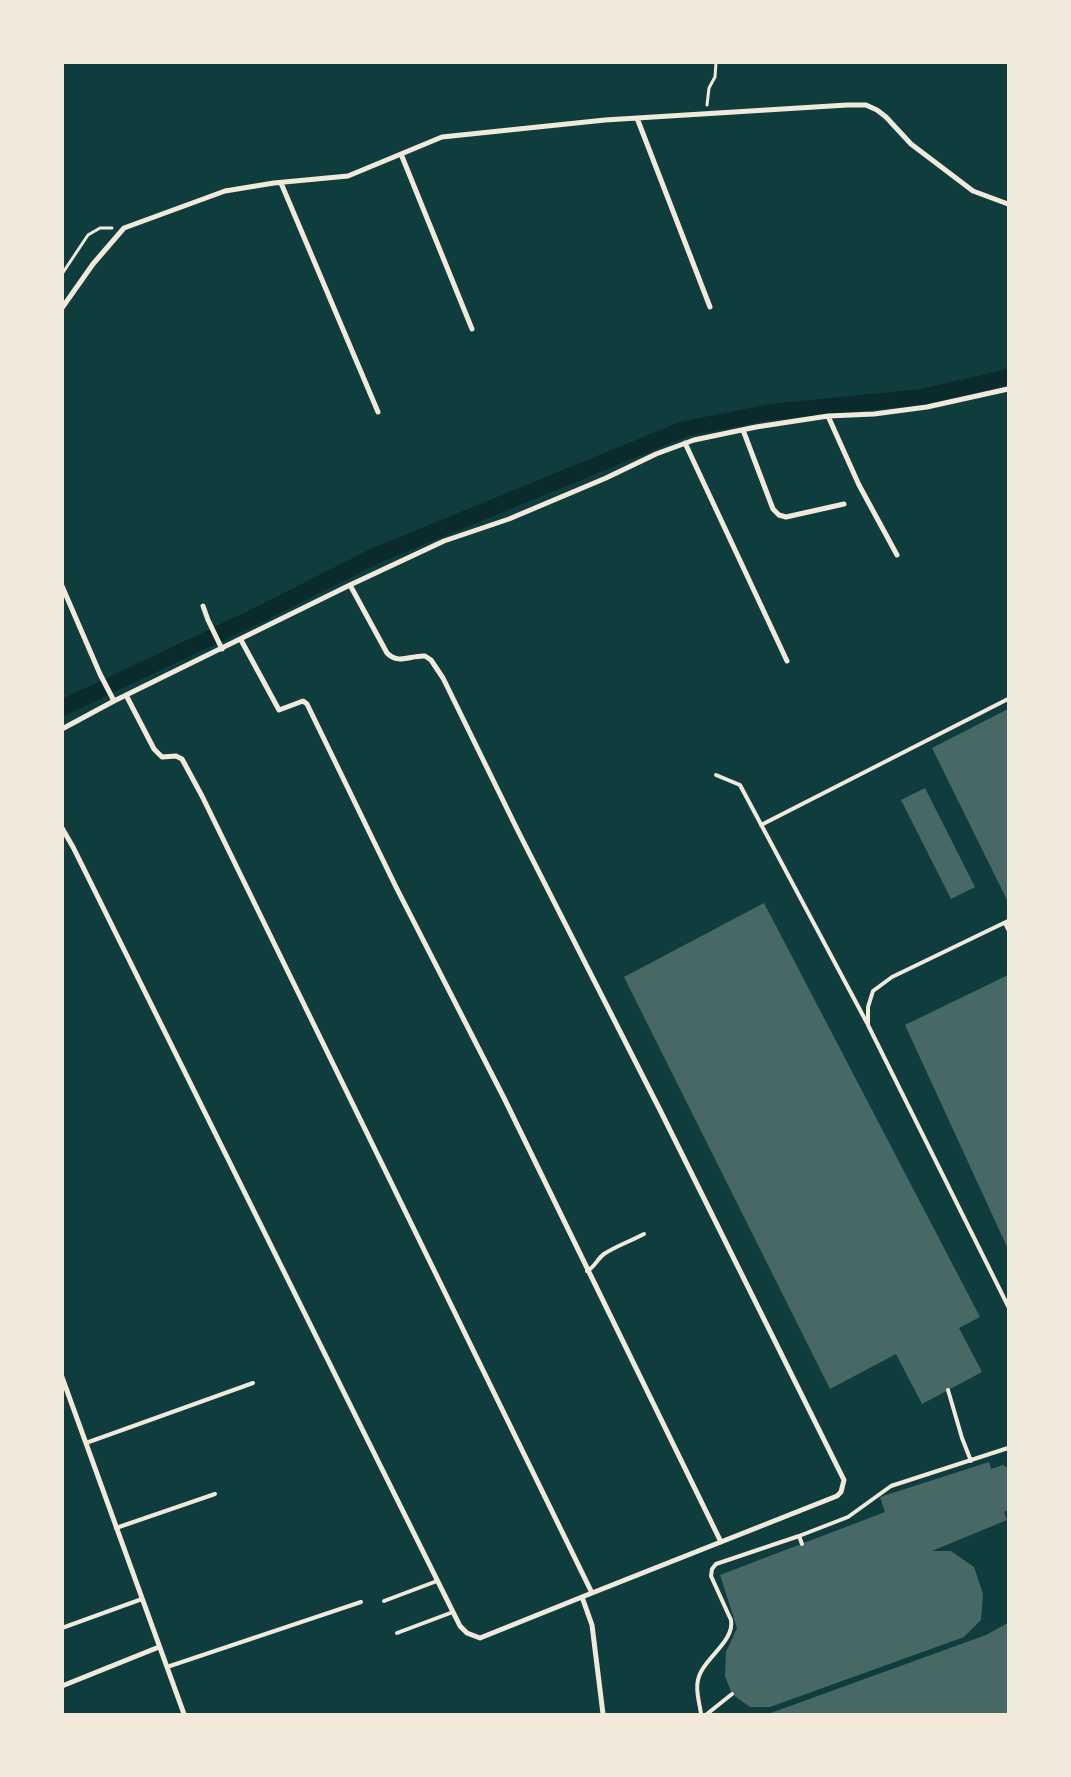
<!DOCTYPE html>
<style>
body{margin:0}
#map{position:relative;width:1071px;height:1777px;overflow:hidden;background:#0f3d3e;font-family:"Space Grotesk",sans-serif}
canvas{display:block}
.frame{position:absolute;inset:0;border:64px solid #f1e9da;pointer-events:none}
</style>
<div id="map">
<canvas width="1071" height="1777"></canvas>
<div class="frame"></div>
</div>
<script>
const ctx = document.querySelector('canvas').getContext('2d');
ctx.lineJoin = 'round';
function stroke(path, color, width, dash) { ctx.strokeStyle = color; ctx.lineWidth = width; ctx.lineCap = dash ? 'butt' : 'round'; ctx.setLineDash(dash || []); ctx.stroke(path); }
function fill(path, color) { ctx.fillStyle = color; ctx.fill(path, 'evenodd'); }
stroke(new Path2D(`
 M62,708L250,619L377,555L684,429L771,412L922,397L1008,377`), '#0a2a2b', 16);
fill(new Path2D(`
 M1008,709V902L932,748Z
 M925,788L975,887L951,899L901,800Z
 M764,903L980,1317L959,1328L982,1372L922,1404L896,1354L830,1389L624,977Z
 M1008,975V1249L905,1025Z
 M989,1462L991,1469L1003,1465L1008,1468V1510L1004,1512L1007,1520L932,1551H951L974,1567L983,1594L981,1620L964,1637L770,1707H750L732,1694L725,1676L726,1652L737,1628L720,1575L885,1512L880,1497Z
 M1008,1623V1714H768L986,1635Z`), '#486865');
stroke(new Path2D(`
 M707,105L709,88L715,77L716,62
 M62,274L88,235L100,228H112`), '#f1e9da', 3);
stroke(new Path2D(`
 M716,775L740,785L867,1023
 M761,825L1008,699
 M1008,921L892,977L873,991L868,1007V1025L1008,1306
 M1005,923L1008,929
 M587,1271C595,1267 597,1259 604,1254C616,1246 631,1241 644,1234
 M948,1390L962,1438L971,1461
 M86,1443L253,1383
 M116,1528L215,1494
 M799,1536L802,1544
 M384,1601L437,1581
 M62,1628L142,1599
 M397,1633L453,1612
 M167,1667L361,1602
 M701,1714C700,1704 695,1691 698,1680C702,1659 735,1642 731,1620L711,1576L712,1569L716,1564L799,1536L848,1517L891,1486L1008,1448
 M707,1714L732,1694`), '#f1e9da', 4);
stroke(new Path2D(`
 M637,118L710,307
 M401,154L472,329
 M281,183L378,412
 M62,308L93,264L124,228L225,191L274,183L348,176L442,137L605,120L847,105H866L877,110L886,117L911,144L973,191L1008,204
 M828,416L859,485L897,555
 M743,430L773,509L779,515L786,517L844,504
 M685,443L787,661
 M350,585L387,653C398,665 411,655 425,656L431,660L443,678L518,831L661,1112L844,1480L841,1492L837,1496L592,1593
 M62,586L100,674L114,701
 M203,606L208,620L222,649
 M241,640L279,710L303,701L307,704L396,887L504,1098L721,1542
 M62,729L114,701L350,585L444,541L509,519L606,478L656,454L694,440L756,427L828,416L874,414L927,407L1008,389
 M62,828L73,847L460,1626L467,1633L480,1638L592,1593L202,796L182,759L176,756L162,757L154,749L126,695
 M62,1377L184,1714
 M582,1597L592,1625L603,1714
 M62,1686L159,1647`), '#f1e9da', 5);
</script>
